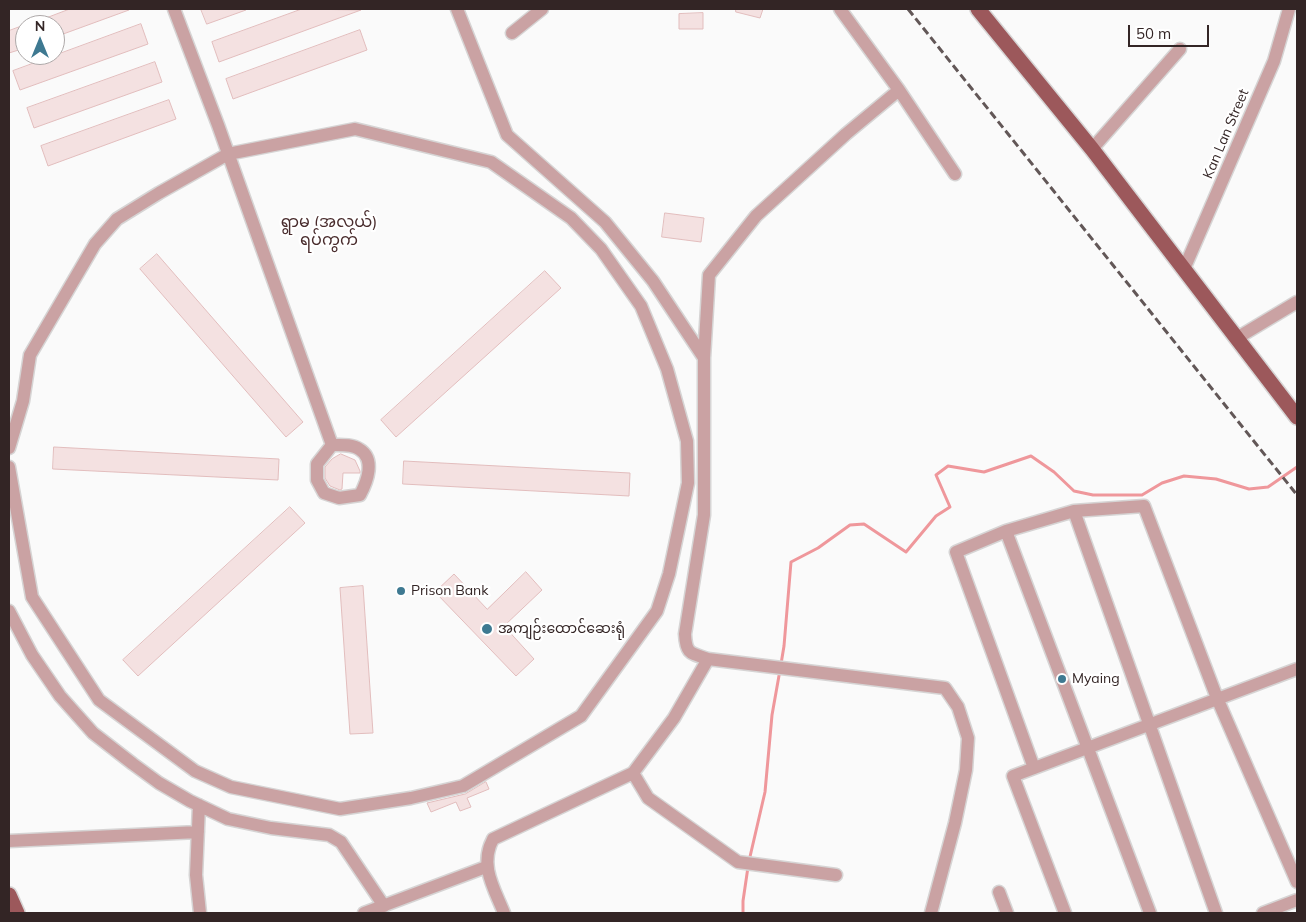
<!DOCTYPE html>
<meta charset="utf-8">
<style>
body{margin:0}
#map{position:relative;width:1306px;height:922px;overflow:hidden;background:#fafafa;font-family:Mulish,sans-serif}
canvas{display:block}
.frame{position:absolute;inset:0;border:10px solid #332525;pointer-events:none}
.north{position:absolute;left:15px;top:15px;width:50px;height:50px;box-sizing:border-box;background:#fff;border:1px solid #ada8a8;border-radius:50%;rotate:0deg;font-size:14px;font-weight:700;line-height:20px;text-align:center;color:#332525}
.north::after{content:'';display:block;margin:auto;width:18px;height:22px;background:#3e7991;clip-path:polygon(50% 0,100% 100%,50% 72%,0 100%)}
.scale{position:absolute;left:1128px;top:25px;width:81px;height:22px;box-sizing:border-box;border:2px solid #332525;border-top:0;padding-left:6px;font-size:15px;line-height:18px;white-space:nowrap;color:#332525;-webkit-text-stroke:4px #fff;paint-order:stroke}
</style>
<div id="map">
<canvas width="1306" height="922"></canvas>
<div class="frame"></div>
<div class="north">N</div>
<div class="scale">50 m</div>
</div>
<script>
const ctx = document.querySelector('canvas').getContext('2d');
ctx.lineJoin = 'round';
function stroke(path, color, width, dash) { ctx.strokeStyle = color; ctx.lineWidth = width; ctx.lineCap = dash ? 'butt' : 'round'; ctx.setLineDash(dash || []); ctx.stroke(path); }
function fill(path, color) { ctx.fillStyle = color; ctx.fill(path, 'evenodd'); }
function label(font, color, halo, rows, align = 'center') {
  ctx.font = font + ' Mulish,"Noto Sans Myanmar",sans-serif'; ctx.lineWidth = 4.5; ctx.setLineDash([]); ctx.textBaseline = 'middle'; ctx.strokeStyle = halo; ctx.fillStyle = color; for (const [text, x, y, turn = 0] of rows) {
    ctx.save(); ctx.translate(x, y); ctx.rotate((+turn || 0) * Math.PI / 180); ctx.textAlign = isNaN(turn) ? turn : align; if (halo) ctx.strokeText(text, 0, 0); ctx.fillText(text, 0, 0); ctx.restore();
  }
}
stroke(new Path2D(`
 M781,664L784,646L791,562L818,548L850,525L864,524L906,552L936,516L950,507L936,475L948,466L984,472L1031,456L1054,472L1074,491L1093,495H1142L1162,483L1184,476L1216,479L1249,489L1268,487L1297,467
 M749,861L765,792L772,715L780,670
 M743,913V901L748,867`), '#ef979b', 3);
const building = new Path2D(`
 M70,9H129V10L55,37V25H28Z
 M201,9H245L246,10L207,24Z
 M302,9L361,10L219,62L212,42Z
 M736,9H763L760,18L736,12Z
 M703,13V29H679V14Z
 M141,24L148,44L20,90L13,71Z
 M25,25V48L9,53V31Z
 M360,30L367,50L233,99L226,79Z
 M155,62L162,82L34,128L27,108Z
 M169,100L176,119L48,166L41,146Z
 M665,213L704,218L701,242L662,237Z
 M157,254L303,422L286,437L140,269Z
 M545,271L561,288L396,437L381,420Z
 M54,447L279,459L278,480L53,469Z
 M341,454L355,460L360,471V473H343L342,489L340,490L330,486L325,478V467L332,459Z
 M404,461L630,473L629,496L403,484Z
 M290,507L305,523L138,676L123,660Z
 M526,572L542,590L504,626L534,659L516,676L435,592L454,574L487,609Z
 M363,586L373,733L350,734L340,588Z
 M486,782L489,789L467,798L471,807L460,811L456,802L431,812L427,803L465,794Z`);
fill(building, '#f4e1e1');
stroke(building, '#e2bdbd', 1);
const minor = new Path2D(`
 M174,9L218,125L332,445
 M457,9L507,135L605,222L653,281L704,358
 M840,9L899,90
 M512,33L542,9
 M1092,149L1180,49
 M1184,269L1274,61L1289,9
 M1237,338L1297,302
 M332,445C341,445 352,444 359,449C376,459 367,482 360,495L339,498L324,493L317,480V464Z
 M9,448L23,401L30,355L95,244L117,219L159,193L228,154L355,129L491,162L571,218L601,249L641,306L667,369L687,441L688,483L669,574L657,611L581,716L463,786L411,798L340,809L231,787L195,771L99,700L32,597L9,467
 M1074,511L1216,913
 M1006,531L1150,913
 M9,611L32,655L60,696L93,733L133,764L159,783L190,801L228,819L271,828L329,835L341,842L384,906
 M1034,768L956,552L1006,531L1074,511L1144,506L1217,698L1297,882
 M633,773L648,798L738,862L836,875
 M199,805L196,875L200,913
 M9,841L198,832
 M999,892L1007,913
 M364,913L486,867
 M504,913C494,888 479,865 493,839L633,773L674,718L708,659
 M931,913L955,823L966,770L968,738L958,707L945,688L708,659C690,653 686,654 685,634L704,515V358L709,275L756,216L846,134L899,90L955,174
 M1065,913L1013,776L1297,669
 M1263,913L1297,900`);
const major = new Path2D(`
 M978,9L1092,149L1297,417
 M9,895L17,913`);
stroke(minor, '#d6d4d4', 15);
stroke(major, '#d6d4d4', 18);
stroke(minor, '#caa2a3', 12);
stroke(major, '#9c585b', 15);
stroke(new Path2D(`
 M908,9L1297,495`), '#625757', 3, [8, 4]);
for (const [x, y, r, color] of [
 [401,591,5,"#3e7991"],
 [487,629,6,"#3e7991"],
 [1062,679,5,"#3e7991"]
]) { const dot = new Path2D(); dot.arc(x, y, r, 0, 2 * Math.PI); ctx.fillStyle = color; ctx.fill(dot); stroke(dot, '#fff', 2); }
label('14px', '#332525', '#fff', [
 ["Kan Lan Street",1226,134,-67]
]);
label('14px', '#332525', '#fff', [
 ["Prison Bank",411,591],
 ["အကျဉ်းထောင်ဆေးရုံ",498,629],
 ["Myaing",1072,679]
], 'left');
label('16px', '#492c2d', '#fff', [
 ["ရွာမ (အလယ်)",329,222],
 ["ရပ်ကွက်",329,240]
]);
</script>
